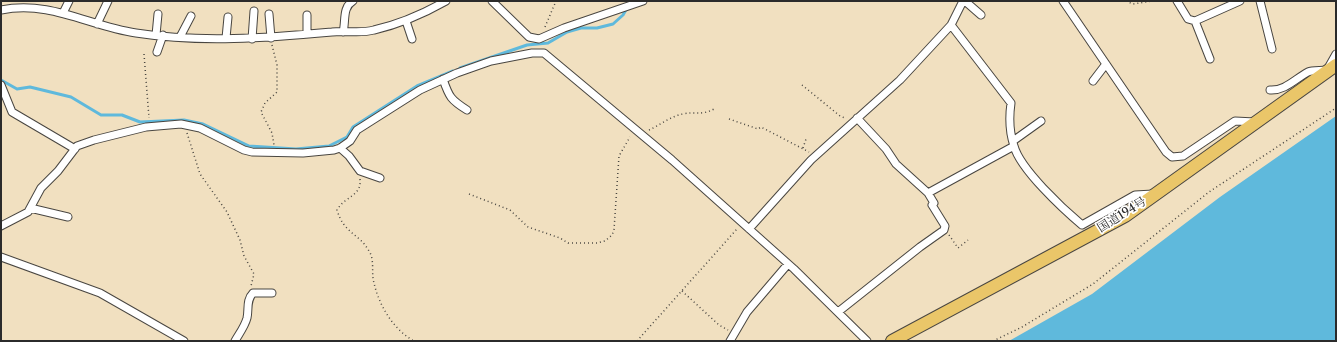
<!DOCTYPE html>
<meta charset="utf-8">
<style>
body{margin:0}
#map{position:relative;width:1337px;height:342px;overflow:hidden;background:#f1e0c0;font-family:"Libre Caslon Text",serif}
canvas{display:block}
.frame{position:absolute;inset:0;border:2px solid #2b2b2b;pointer-events:none}
</style>
<div id="map">
<canvas width="1337" height="342"></canvas>
<div class="frame"></div>
</div>
<script>
const ctx = document.querySelector('canvas').getContext('2d');
ctx.lineJoin = 'round';
function fill(path, color) { ctx.fillStyle = color; ctx.fill(path, 'evenodd'); }
function stroke(path, color, width, dash) { ctx.strokeStyle = color; ctx.lineWidth = width; ctx.lineCap = dash ? 'butt' : 'round'; ctx.setLineDash(dash || []); ctx.stroke(path); }
function label(font, color, halo, rows, align = 'center') {
  ctx.font = font + ' "Libre Caslon Text","Noto Serif JP",serif'; ctx.lineWidth = 3.5; ctx.setLineDash([]); ctx.textBaseline = 'middle'; ctx.strokeStyle = halo; ctx.fillStyle = color; for (const [text, x, y, turn = 0] of rows) {
    ctx.save(); ctx.translate(x, y); ctx.rotate((+turn || 0) * Math.PI / 180); ctx.textAlign = isNaN(turn) ? turn : align; if (halo) ctx.strokeText(text, 0, 0); ctx.fillText(text, 0, 0); ctx.restore();
  }
}
fill(new Path2D(`
 M1336,116V341H1009L1092,294L1220,197Z`), '#5fb9dc');
stroke(new Path2D(`
 M460,68L527,45L548,43L567,32L581,28H597L613,24L623,15L631,1
 M1,80L17,89L30,87L71,97L101,115H122L140,122L184,120L203,124L249,146L296,149L329,146L347,137L353,127L417,86L453,71`), '#5fb9dc', 3);
const minor = new Path2D(`
 M492,1L529,37L539,39L564,28L643,1
 M965,1L981,15
 M1063,1L1166,152L1172,157L1183,156L1235,121L1255,122
 M1177,1L1188,19L1195,21
 M1260,1L1272,49
 M1,10C50,0 89,26 136,33C200,43 267,38 332,32C346,30 359,34 374,30C400,24 423,14 446,1
 M64,11L69,1
 M269,14L271,38
 M307,15V34
 M406,21L412,39
 M97,24L108,1
 M951,25L1011,103C1009,117 1009,131 1014,146C1020,169 1063,209 1082,225L1135,195L1153,194
 M343,32C346,22 342,7 353,1
 M156,35L158,14
 M180,37L191,16
 M226,38L228,17
 M252,39L254,11
 M157,52L163,35
 M1210,59L1195,21L1240,1
 M443,79C449,97 451,100 467,110
 M1093,81L1106,64
 M1,85L12,112L75,149
 M1270,90C1285,91 1295,79 1308,72C1313,70 1321,71 1327,70L1336,54
 M1013,141L1041,121
 M340,148L349,156L360,171L380,178
 M928,193L1014,146
 M30,208L68,217
 M1,226L28,212L41,188L58,171L77,146L94,140L146,127L181,124L200,128L244,150L252,152L303,153L334,150L340,148L350,141L357,130L420,90L457,73L491,61L532,53H544L672,160L794,269L867,341
 M749,229L811,160L900,80L951,25L963,1
 M1,257L100,293L184,341
 M838,312L920,247L944,230L945,226L932,205L934,203L928,193L896,164L886,149L857,118
 M235,341C239,334 245,326 247,318C249,309 246,300 253,293H272
 M730,341L747,312L788,264`);
const trunk = new Path2D(`
 M892,341L1125,216L1336,65`);
stroke(minor, '#494641', 9);
stroke(trunk, '#494641', 14);
stroke(new Path2D(`
 M1126,1L1133,4L1152,1
 M545,27L556,1
 M272,45L277,65V92L265,103L261,112L272,133L274,145
 M144,54L149,118
 M802,85L840,116L845,118
 M729,119L758,129L761,127L809,152
 M649,130C660,125 671,116 683,114C696,111 701,116 714,109
 M187,133L200,174L227,212L240,240L244,256L254,274L251,286
 M803,148L806,139
 M360,179C362,196 345,196 337,210C344,234 359,233 369,251C374,258 372,270 373,278C377,302 392,329 414,341
 M469,194L510,210L528,227L560,238L568,243H597L605,241L612,235L614,230L619,156L630,137
 M949,235L958,248L968,240
 M682,291L719,325L728,330
 M637,341L737,229
 M993,341L1022,327L1093,284L1209,192L1336,108`), '#494641', 1.5, [1, 3]);
stroke(minor, '#fff', 7);
stroke(trunk, '#eac669', 12);
label('12px', '#2b2b2b', '#fff', [
 ["国道194号",1122,215,-32]
]);
</script>
